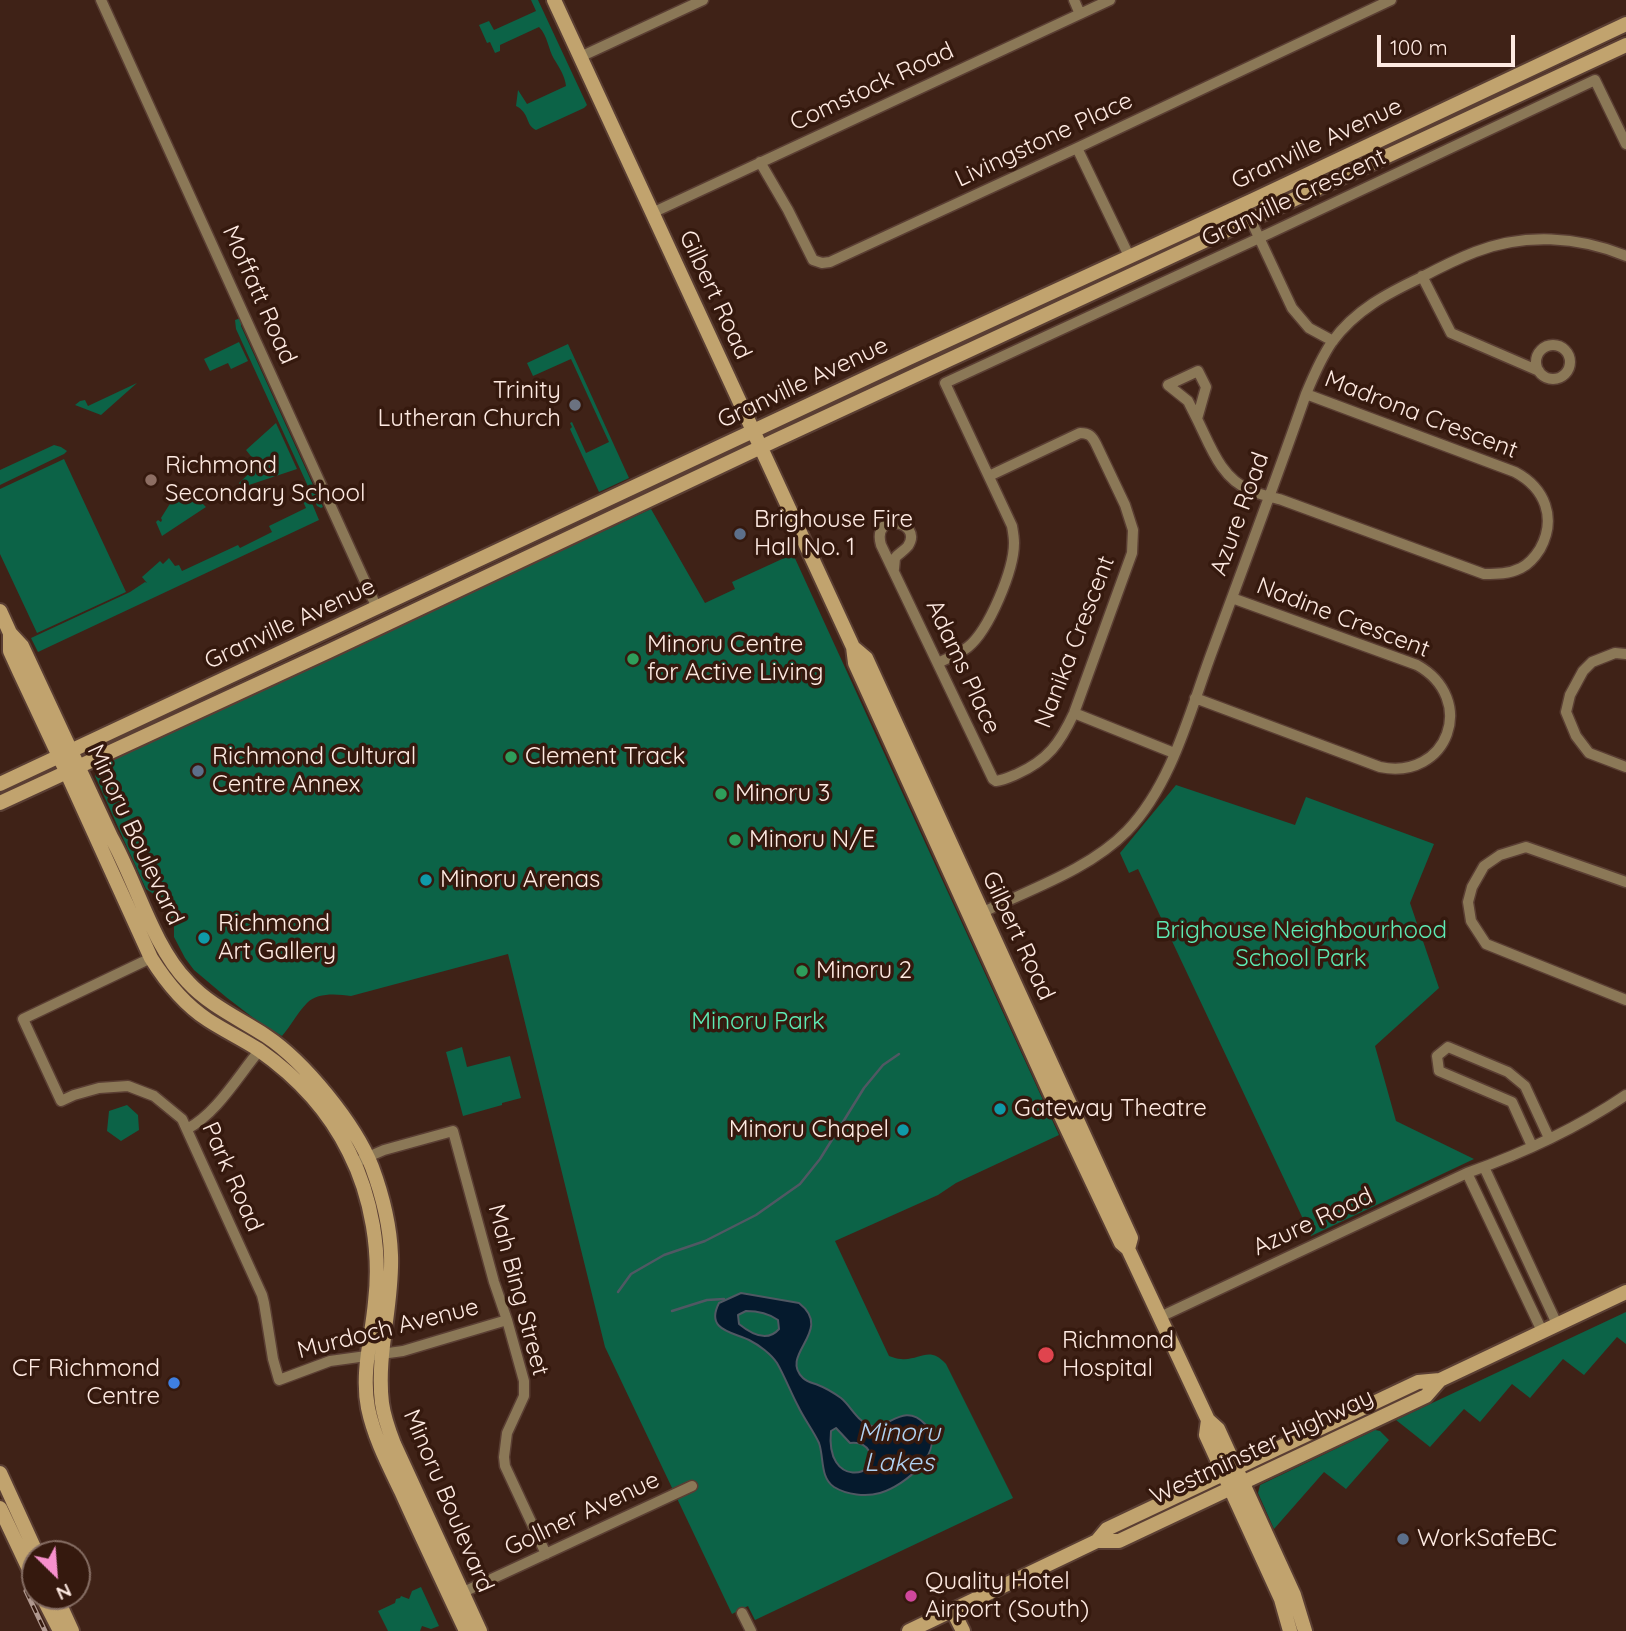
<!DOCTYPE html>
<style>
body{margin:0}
#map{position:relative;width:1626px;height:1631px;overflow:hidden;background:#3f2217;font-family:Quicksand,sans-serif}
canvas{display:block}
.north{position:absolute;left:21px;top:1540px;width:70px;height:70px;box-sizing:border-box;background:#35190e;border:2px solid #856d63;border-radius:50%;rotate:155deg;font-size:19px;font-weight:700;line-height:28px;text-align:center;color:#feeae2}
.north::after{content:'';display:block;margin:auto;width:24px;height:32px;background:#f790cd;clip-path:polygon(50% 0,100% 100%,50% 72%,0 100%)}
.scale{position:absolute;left:1377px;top:35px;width:138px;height:32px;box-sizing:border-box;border:4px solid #feeae2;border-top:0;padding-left:9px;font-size:21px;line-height:24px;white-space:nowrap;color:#feeae2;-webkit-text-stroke:5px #35190e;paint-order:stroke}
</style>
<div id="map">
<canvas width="1626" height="1631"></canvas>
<div class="north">N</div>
<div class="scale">100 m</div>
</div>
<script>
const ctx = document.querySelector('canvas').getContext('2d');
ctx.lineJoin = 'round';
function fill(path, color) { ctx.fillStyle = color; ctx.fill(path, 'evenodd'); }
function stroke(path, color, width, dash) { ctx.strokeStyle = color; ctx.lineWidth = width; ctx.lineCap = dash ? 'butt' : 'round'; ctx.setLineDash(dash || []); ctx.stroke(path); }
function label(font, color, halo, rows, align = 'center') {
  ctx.font = font + ' Quicksand,sans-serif'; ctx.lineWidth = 7; ctx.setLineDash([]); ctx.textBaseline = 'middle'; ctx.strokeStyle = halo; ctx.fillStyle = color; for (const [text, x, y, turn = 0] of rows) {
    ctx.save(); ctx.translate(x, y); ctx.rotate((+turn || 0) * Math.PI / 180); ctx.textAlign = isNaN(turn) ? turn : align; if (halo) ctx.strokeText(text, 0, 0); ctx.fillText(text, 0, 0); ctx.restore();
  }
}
fill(new Path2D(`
 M531,0H538L587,105L584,108L536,130C525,125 530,113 516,106L518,90L527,104L566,86C565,76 559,67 554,59C548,49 548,36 539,27L500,45V51L495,53L490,42L487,43L479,25L489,21L494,30L536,11Z
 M241,318V326L323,507L321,508L317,506L236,329L235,320Z
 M239,342L248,361L231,369L228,363L210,371L204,359Z
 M568,344L629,478L599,492L570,429L572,427L570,423L572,422L586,453L609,442L571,359L533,376L527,363Z
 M137,383L101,415L75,405L80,401L85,400L88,406Z
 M276,423L297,469L243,487L239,483L258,465L246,450Z
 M54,445L61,447L67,451L64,454L0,485V470Z
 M64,459L126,592L37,633L0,554V489Z
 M307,491L319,520L38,652L31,638L130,592L145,582L147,583L142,577L160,561L163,564L169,558L175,566L179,565L182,571L238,545L240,548L272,532L269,526L306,508L300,495Z
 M184,492L188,496L193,494L206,507L162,536L156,522L158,520L161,522L162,520L161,518L171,502L174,504L176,502L174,500Z
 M651,509L705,603L735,589L732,582L793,554L1059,1135L956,1183L938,1195L835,1241L889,1356C893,1357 897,1359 901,1359C920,1361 929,1345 946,1364L1013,1498L755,1620L748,1606L732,1614L605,1347L508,954L351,996C338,994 317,992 307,1003C297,1013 291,1026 282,1036L260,1023L226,997L194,970L185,958L174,937V927L164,903L158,897L146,889L95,776L97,770L101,765Z
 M1176,785L1295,825L1306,797L1434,844L1410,903L1439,988L1375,1046L1396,1121L1474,1159L1311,1236L1138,869L1129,873L1120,853Z
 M462,1047L467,1067L510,1056L521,1098L502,1103V1105L463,1116L446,1052Z
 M127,1105L138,1115L139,1130L121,1141L107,1131L109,1111Z
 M1626,1312V1344L1617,1337L1584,1375L1563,1359L1530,1398L1512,1384L1480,1422L1464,1409L1430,1447L1396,1420Z
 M1375,1430L1380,1431L1389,1440L1346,1489L1324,1472L1274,1529L1258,1493L1260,1485Z
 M421,1587L439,1626L431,1629L422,1626L420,1631H388L378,1611L395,1603L396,1599L400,1598L401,1596L409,1599L412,1591Z`), '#0c6347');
const water = new Path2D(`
 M741,1293L799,1303C835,1331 778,1354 803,1378C807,1382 813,1383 818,1385C826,1388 834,1393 841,1398C851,1406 858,1423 872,1426C888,1429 904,1402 925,1424C949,1451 904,1486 880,1493C866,1497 847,1495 834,1487C820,1478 824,1457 819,1443C813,1430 804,1419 798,1406C791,1393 785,1377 777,1363C771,1354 759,1345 749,1340C732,1332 705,1330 719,1303ZM746,1311C758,1311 768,1313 778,1320L779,1329C767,1343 750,1333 739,1324L738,1315ZM836,1428L850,1443C858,1442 865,1444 869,1451C882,1477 825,1489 831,1431Z`);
fill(water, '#051a2d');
stroke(water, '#505863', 2);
stroke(new Path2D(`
 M618,1292L631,1274L664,1255L705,1241L756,1215L800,1184L820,1159L864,1088L883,1065L899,1054
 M672,1311L707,1300L724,1299`), '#505863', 2.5);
const street = new Path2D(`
 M101,0L377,608
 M1074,0L1080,14
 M580,57L703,0
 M1077,148L1129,256
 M760,162L788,210L813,260L822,263L830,262L1077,148L1391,0
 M652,213L1110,0
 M1248,214L1292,308L1309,328L1333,341
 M1422,276L1451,333L1539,371
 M1536 362a17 17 0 1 1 34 0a17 17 0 1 1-34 0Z
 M1198,371L1206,387L1197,419L1188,401L1168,385Z
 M1197,419C1210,445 1221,479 1250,490C1260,495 1272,497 1282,500L1484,574C1497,574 1509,574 1521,568C1529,564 1535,557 1540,549C1557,518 1545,488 1515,472L1306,394
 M894,569L895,558C899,553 904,551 908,546C924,521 871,510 881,545L993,779L996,781C1004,780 1010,777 1017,774C1048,760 1060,743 1074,713L1132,553L1133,530L1125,505L1096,444C1092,436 1089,433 1080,433L989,476
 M1626,654L1615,653L1592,662L1583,671L1570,695L1566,712L1576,736L1589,753L1626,767
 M938,663C948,658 959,654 968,647C989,630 1014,570 1014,543C1014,537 1013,532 1012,526L945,383L1270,233L1595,80L1626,144
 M1195,698L1380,767C1448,781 1478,699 1417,665L1232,598
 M1074,713L1174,753
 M1626,882L1526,847L1500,855L1484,866L1472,887L1468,902L1471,921L1486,944L1626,1000
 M979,914C1028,890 1089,870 1127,831C1173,783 1190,710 1213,649C1244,565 1276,480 1306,394C1313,377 1321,358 1332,342C1355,310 1388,293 1422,277C1439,268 1457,259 1475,252C1524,233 1578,236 1626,256
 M151,958L23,1019L61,1101L74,1095L99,1088L128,1086L154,1096L182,1119L262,1295L264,1303L273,1359L279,1380L330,1361L403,1351L507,1320
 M187,1129C217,1113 238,1076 259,1051
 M1532,1146L1512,1102L1439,1071L1437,1056L1448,1047L1508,1072L1525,1086L1549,1138
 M354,1163L384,1150L453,1131L494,1282L507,1320L524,1381V1396L507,1433L504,1457L505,1466L546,1554
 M1484,1167L1557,1324
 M1467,1173L1542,1331
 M1160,1317L1467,1173C1521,1154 1579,1127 1626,1095
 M457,1595L692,1486
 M742,1613L751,1631`);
const secondary = new Path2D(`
 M554,0L853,647L855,663L1053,1099L1121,1243L1128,1249L1208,1420L1218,1429L1294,1595L1305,1631
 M0,611L10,633L22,646L111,837C137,883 152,945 188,982C209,1005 240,1019 266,1036C305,1062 355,1124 372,1167C382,1194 390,1226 391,1255C393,1304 376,1354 382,1403C384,1418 389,1431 394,1444L480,1631
 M10,633V651L20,673L66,771L151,958C166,982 185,1005 208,1020C225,1031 242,1039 259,1050C296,1076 329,1111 349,1152C372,1197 381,1253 375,1302C372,1337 361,1372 368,1408C374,1437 388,1464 401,1491C422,1538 444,1584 466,1631
 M853,647L866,658L1131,1238L1128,1249
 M0,784L909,358L1253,200L1626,24
 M0,803L329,651L776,440L1626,45
 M1208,1420L1206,1435L1281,1599L1290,1631
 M0,1473L37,1554
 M0,1508L35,1582
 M1097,1541L1107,1529L1418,1382L1440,1380L1626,1292
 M42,1596L60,1631
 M56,1596L72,1631
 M953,1611L963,1631
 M909,1631L1097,1541H1119L1426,1396L1440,1380`);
stroke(street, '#5a3e33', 13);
stroke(secondary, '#5a3e33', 18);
stroke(street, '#8b7857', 10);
stroke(secondary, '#c1a36e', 14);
const rail = new Path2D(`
 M26,1591L45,1631`);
stroke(rail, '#b0988f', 5);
stroke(rail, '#35190e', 2.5, [8]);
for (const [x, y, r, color] of [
 [575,405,7,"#6b7280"],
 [151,480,7,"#8d6e63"],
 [740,534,7,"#5c6f8a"],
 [633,659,7,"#2e9e5b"],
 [511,757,7,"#2e9e5b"],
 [198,771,7,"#5c6f8a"],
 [721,794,7,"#2e9e5b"],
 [735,840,7,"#2e9e5b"],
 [426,880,7,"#0f9aa8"],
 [204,938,7,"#0f9aa8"],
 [802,971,7,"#2e9e5b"],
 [1000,1109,7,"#0f9aa8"],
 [903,1130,7,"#0f9aa8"],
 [1046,1355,9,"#e0444e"],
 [174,1383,7,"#3f7fe0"],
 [1403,1539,7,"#5c6f8a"],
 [911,1596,7,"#d1479c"]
]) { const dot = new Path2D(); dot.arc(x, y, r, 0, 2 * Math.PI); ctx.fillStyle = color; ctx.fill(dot); stroke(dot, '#35190e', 2.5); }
label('24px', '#feeae2', '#35190e', [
 ["Comstock Road",872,87,-25],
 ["Livingstone Place",1044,140,-25],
 ["Granville Avenue",1317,144,-25],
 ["Granville Crescent",1294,198,-25],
 ["Moffatt Road",259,295,66],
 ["Gilbert Road",715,295,65],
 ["Granville Avenue",803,383,-25],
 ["Madrona Crescent",1421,415,21],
 ["Azure Road",1240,514,-70],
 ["Nadine Crescent",1343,618,21],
 ["Granville Avenue",290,624,-25],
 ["Nanika Crescent",1075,642,-69],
 ["Adams Place",963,667,65],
 ["Minoru Boulevard",135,835,65],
 ["Gilbert Road",1018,936,65],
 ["Park Road",232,1177,66],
 ["Azure Road",1313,1222,-25],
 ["Mah Bing Street",518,1290,75],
 ["Murdoch Avenue",388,1329,-14],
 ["Westminster Highway",1262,1447,-25],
 ["Minoru Boulevard",448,1501,67],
 ["Gollner Avenue",582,1514,-25]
]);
label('24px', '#feeae2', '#35190e', [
 ["Trinity",561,391,"right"],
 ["Lutheran Church",561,419,"right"],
 ["Richmond",165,466],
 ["Secondary School",165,494],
 ["Brighouse Fire",754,520],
 ["Hall No. 1",754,548],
 ["Minoru Centre",647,645],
 ["for Active Living",647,673],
 ["Richmond Cultural",212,757],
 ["Centre Annex",212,785],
 ["Clement Track",525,757],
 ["Minoru 3",735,794],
 ["Minoru N/E",749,840],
 ["Minoru Arenas",440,880],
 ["Richmond",218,924],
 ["Art Gallery",218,952],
 ["Minoru 2",816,971],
 ["Gateway Theatre",1014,1109],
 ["Minoru Chapel",889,1130,"right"],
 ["Richmond",1062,1341],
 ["Hospital",1062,1369],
 ["CF Richmond",160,1369,"right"],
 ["Centre",160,1397,"right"],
 ["WorkSafeBC",1417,1539],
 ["Quality Hotel",925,1582],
 ["Airport (South)",925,1610]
], 'left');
label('24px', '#5debb4', '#35190e', [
 ["Brighouse Neighbourhood",1301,931],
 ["School Park",1301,959],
 ["Minoru Park",758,1022]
]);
label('italic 26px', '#b0d2f2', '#35190e', [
 ["Minoru",899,1433],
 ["Lakes",899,1463]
]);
</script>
